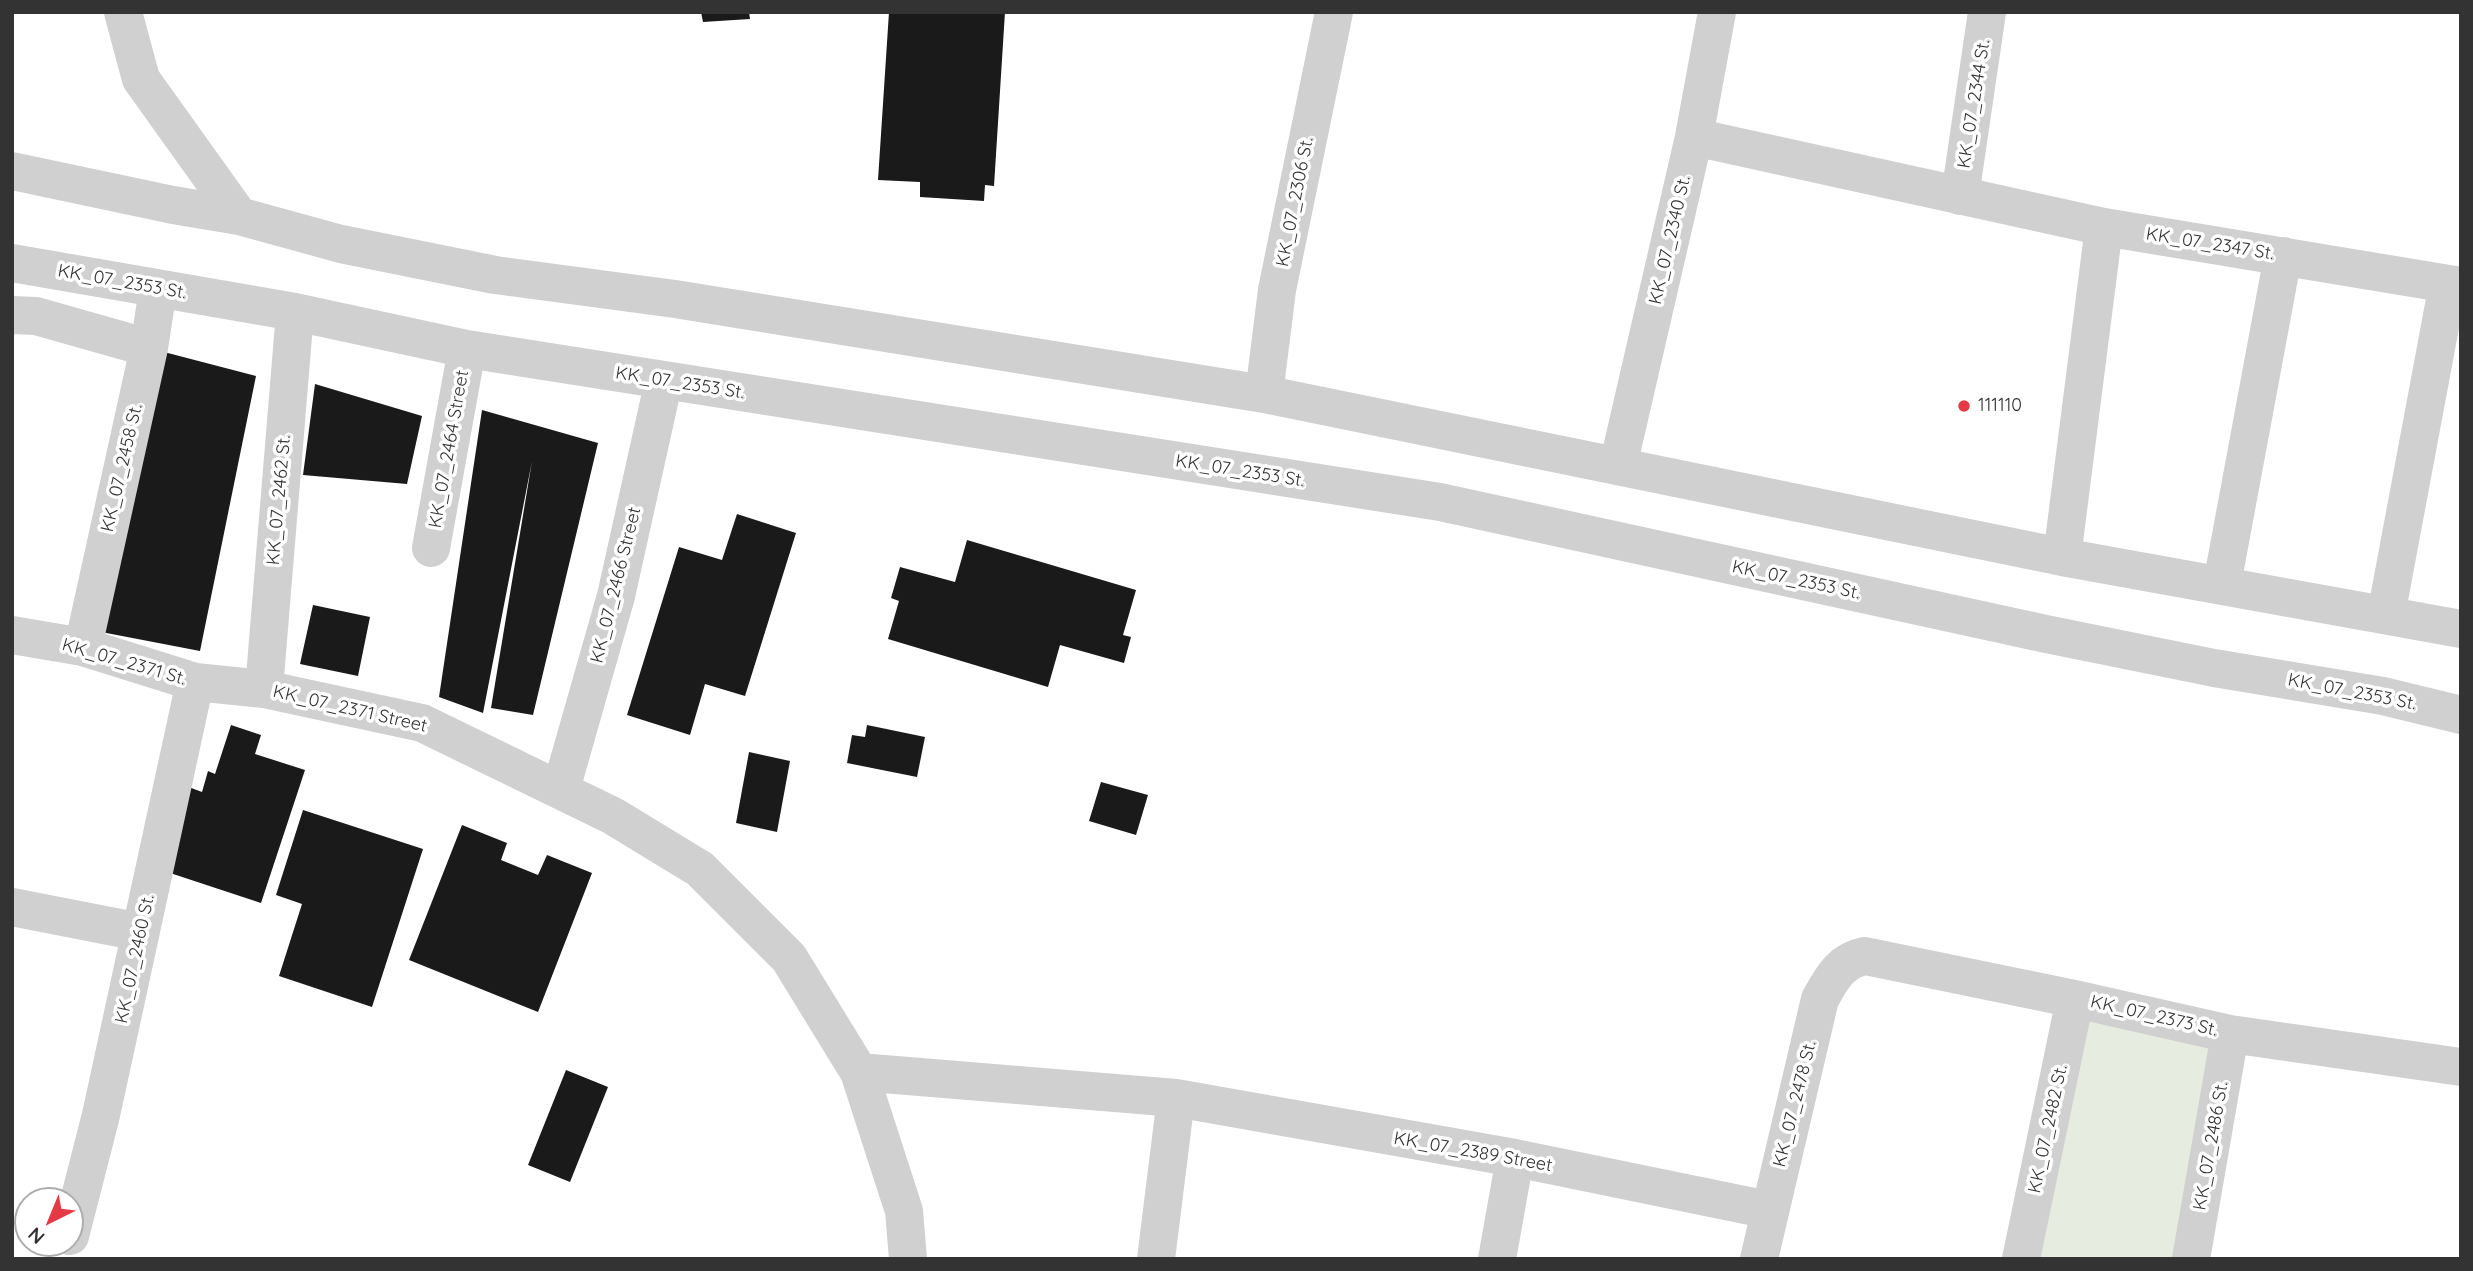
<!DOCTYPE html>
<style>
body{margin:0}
#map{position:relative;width:2473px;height:1271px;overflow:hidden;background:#fff;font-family:Quicksand,sans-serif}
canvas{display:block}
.frame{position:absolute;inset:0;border:14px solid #333;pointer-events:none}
.north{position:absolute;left:14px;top:1187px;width:70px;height:70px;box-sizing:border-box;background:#fff;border:2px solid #adadad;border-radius:50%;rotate:223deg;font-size:19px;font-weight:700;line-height:28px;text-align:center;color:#333}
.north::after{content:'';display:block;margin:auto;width:24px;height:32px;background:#e63946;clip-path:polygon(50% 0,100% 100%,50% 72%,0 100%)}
</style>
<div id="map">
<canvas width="2473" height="1271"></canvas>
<div class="frame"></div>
<div class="north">N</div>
</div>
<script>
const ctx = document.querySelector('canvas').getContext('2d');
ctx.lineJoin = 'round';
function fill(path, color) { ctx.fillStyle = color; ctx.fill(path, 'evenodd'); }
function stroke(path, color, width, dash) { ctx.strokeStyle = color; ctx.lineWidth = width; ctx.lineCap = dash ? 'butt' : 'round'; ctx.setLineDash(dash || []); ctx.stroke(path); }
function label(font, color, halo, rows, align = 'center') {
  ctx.font = font + ' Quicksand,sans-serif'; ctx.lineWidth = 7; ctx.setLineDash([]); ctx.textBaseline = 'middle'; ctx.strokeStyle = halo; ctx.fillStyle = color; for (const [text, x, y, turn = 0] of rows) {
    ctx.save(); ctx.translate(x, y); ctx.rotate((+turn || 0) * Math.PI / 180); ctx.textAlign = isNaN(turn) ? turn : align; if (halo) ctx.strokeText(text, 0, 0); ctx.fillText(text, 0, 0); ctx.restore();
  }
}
fill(new Path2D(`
 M2075,999L2230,1034L2191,1259H2021Z`), '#e6ecdf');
fill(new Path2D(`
 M701,12H749L750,19L703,22Z
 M889,12H1005L994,186L985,185L984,201L920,197V182L878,180Z
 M164,352L256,376L200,651L96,631Z
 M315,384L422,416L407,484L303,475Z
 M482,410L598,443L533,715L491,708L532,461L483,713L439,697Z
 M737,514L796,533L745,696L705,684L690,735L627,715L679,547L722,560Z
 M967,540L1136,590L1123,635L1131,637L1124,663L1060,645L1048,687L888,639L899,601L891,598L900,567L955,582Z
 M313,605L370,617L358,676L300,664Z
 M231,725L261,735L255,754L305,770L261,903L158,869L186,786L202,792L208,771L215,774Z
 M867,725L925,737L917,777L847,763L852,735L865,737Z
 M749,752L790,761L777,832L736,823Z
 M1101,782L1148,795L1136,835L1089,821Z
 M303,810L423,849L372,1007L279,976L302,904L276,895Z
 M462,825L507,843L501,860L538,875L547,855L592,873L538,1012L409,960Z
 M566,1070L608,1087L570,1182L528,1165Z`), '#1a1a1a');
stroke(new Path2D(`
 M123,12L141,79L239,216
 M1694,137L2104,227L2461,286
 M12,171L173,205L239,216L341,244L495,275L675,299L1264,394L2062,557L2461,629
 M1960,196L1987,12
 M12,263L295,312L467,349L1440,502L2046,634L2214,668L2383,696L2461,715
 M12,315L36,316L149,348
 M1264,394L1277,290L1334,12
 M1618,466L1694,137L1717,12
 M431,548L467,349
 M2062,557L2104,227
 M2222,584L2283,256
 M2386,615L2448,284
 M12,635L83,647L195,682L264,689L422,723L613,816L700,869L789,958L859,1072L904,1211L908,1259
 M83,647L149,348L158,289
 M264,689L295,312
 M561,789L616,596L664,380
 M12,907L140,932
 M859,1072L1176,1098L1515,1158L1769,1210
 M70,1236L101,1115L195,682
 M1156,1259L1176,1098
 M1497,1259L1515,1158
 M1759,1259L1820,999C1832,978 1840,961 1865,956L2075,999L2230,1034L2461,1067
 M2021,1259L2075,999
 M2191,1259L2230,1034`), '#d0d0d0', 38);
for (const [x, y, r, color] of [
 [1964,406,7,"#e63946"]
]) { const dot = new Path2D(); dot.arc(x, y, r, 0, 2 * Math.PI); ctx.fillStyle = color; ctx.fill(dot); stroke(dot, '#fff', 2.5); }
label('18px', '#333', '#fff', [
 ["KK_07_2344 St.",1974,104,-81],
 ["KK_07_2306 St.",1295,202,-79],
 ["KK_07_2340 St.",1670,240,-77],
 ["KK_07_2347 St.",2210,244,9],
 ["KK_07_2353 St.",122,282,10],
 ["KK_07_2353 St.",680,383,9],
 ["KK_07_2464 Street",449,449,-80],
 ["KK_07_2458 St.",122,468,-77],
 ["KK_07_2353 St.",1240,471,9],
 ["KK_07_2462 St.",279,500,-85],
 ["KK_07_2353 St.",1796,580,12],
 ["KK_07_2466 Street",616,585,-76],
 ["KK_07_2371 St.",124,662,16],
 ["KK_07_2353 St.",2352,692,11],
 ["KK_07_2371 Street",350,709,13],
 ["KK_07_2460 St.",135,959,-78],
 ["KK_07_2373 St.",2154,1016,13],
 ["KK_07_2478 St.",1795,1104,-76],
 ["KK_07_2482 St.",2048,1129,-78],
 ["KK_07_2486 St.",2211,1146,-80],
 ["KK_07_2389 Street",1473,1152,10]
]);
label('18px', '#333', '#fff', [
 ["111110",1978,406]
], 'left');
</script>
